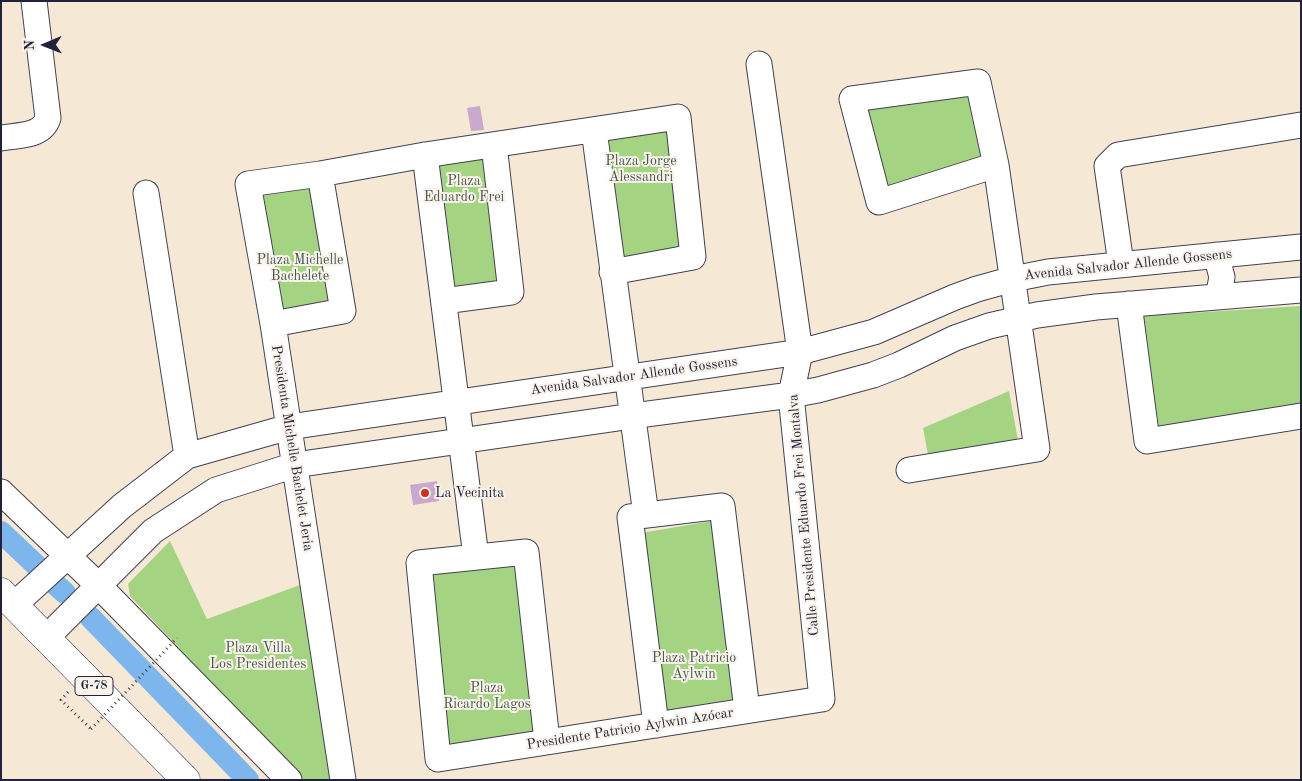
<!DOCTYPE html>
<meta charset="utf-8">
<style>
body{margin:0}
#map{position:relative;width:1302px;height:781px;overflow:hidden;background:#f5e9d6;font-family:"Old Standard TT",serif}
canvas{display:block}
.frame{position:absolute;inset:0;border:2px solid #22223b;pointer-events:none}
.north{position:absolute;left:20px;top:20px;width:50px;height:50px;-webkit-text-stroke:4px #f7f3e8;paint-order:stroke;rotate:269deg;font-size:14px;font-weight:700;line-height:20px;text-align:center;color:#22223b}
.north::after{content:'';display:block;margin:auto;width:18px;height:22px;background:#22223b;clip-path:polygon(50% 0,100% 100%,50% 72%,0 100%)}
</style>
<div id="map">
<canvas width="1302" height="781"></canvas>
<div class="frame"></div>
<div class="north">N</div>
</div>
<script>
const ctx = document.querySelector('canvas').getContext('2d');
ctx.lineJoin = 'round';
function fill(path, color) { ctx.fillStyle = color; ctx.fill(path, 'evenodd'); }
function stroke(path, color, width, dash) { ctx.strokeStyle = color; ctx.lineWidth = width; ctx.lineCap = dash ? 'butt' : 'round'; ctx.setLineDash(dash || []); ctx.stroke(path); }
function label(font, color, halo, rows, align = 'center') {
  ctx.font = font + ' "Old Standard TT",serif'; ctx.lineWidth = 4; ctx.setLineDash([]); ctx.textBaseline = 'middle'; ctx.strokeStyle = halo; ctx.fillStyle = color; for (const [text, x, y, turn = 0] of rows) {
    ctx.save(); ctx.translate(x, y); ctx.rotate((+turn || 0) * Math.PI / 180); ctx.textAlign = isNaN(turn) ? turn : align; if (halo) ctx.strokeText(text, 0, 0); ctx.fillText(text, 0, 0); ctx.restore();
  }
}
fill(new Path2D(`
 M975,94L984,159L882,195L861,111Z
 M675,121L690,255L614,268L597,135Z
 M492,149L509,289L445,299L427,159Z
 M318,178L340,308L275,320L253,188Z
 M1301,306V406L1159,428L1141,316Z
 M1009,391L1019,446L929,460L923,428Z
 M718,520L742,708L658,722L635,534Z
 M170,541L207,619L300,585L330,780H303L130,596L128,584Z
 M521,562L541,739L444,754L426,574Z`), '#a4d482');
stroke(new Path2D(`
 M1,532L38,567
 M55,584L65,593
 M90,617L248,780`), '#7cb6ed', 22);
fill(new Path2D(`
 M480,106L484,130L471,131L467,108Z
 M437,481L439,501L413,505L410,485Z`), '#caa9cf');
const minor = new Path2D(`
 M594,130L646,515
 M1,138C18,135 42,137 48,118L34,1
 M425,155L476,557
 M146,193L187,456
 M1216,255L1222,277L1218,297
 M1121,264L1107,166L1118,155L1301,125
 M444,301L511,292L494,145
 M1129,304L1147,441L1301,416
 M273,324L343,311L320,174
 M909,470L1037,449L996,165L978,82L852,99L879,202L996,165
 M1,492L98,585L289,780
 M14,605L122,506L187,456L289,427L800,352L874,332L955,297L977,289L1013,279L1048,272L1301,247
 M47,637L153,531L216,490L295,465L632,416L791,395L818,390L873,375L899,365L955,338L989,326L1037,315L1096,307L1301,290
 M656,725L630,517L722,506L747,710
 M547,741L526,552L419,563L438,759L822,699L791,395L800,352L759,64
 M343,780L273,324L248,184L320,174L425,155L678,117L693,257L612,272`);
const major = new Path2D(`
 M1,592L186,780`);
stroke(minor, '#424052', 27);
stroke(major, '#424052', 29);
stroke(new Path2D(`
 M68,692L61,700L91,729`), '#424052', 3, [1, 4]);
stroke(minor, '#fff', 25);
stroke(major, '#fff', 28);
stroke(new Path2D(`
 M91,729L177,638`), '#424052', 3, [1, 4]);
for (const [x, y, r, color] of [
 [425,493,5,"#c8321e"]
]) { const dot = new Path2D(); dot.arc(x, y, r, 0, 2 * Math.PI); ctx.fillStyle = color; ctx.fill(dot); stroke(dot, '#f7f3e8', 2); }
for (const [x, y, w] of [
 [94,686,38]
]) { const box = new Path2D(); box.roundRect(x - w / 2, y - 9.5, w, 19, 4); ctx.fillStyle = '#f7f3e8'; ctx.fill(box); stroke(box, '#22223b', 1); }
label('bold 12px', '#22223b', null, [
 ["G-78",94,686]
]);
label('14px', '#495750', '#f7f3e8', [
 ["Plaza Jorge",641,161],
 ["Alessandri",641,177],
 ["Plaza",464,181],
 ["Eduardo Frei",464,197],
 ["Plaza Michelle",300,260],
 ["Bachelete",300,276],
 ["Plaza Villa",258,648],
 ["Los Presidentes",258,664],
 ["Plaza Patricio",694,658],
 ["Aylwin",694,674],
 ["Plaza",487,688],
 ["Ricardo Lagos",487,704]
]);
label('14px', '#22223b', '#f7f3e8', [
 ["Avenida Salvador Allende Gossens",1128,265,-6],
 ["Avenida Salvador Allende Gossens",634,376,-8],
 ["Presidenta Michelle Bachelet Jeria",292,448,81],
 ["Calle Presidente Eduardo Frei Montalva",804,515,-95],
 ["Presidente Patricio Aylwin Azócar",630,729,-9]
]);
label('14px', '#22223b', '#f7f3e8', [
 ["La Vecinita",435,493]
], 'left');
</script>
